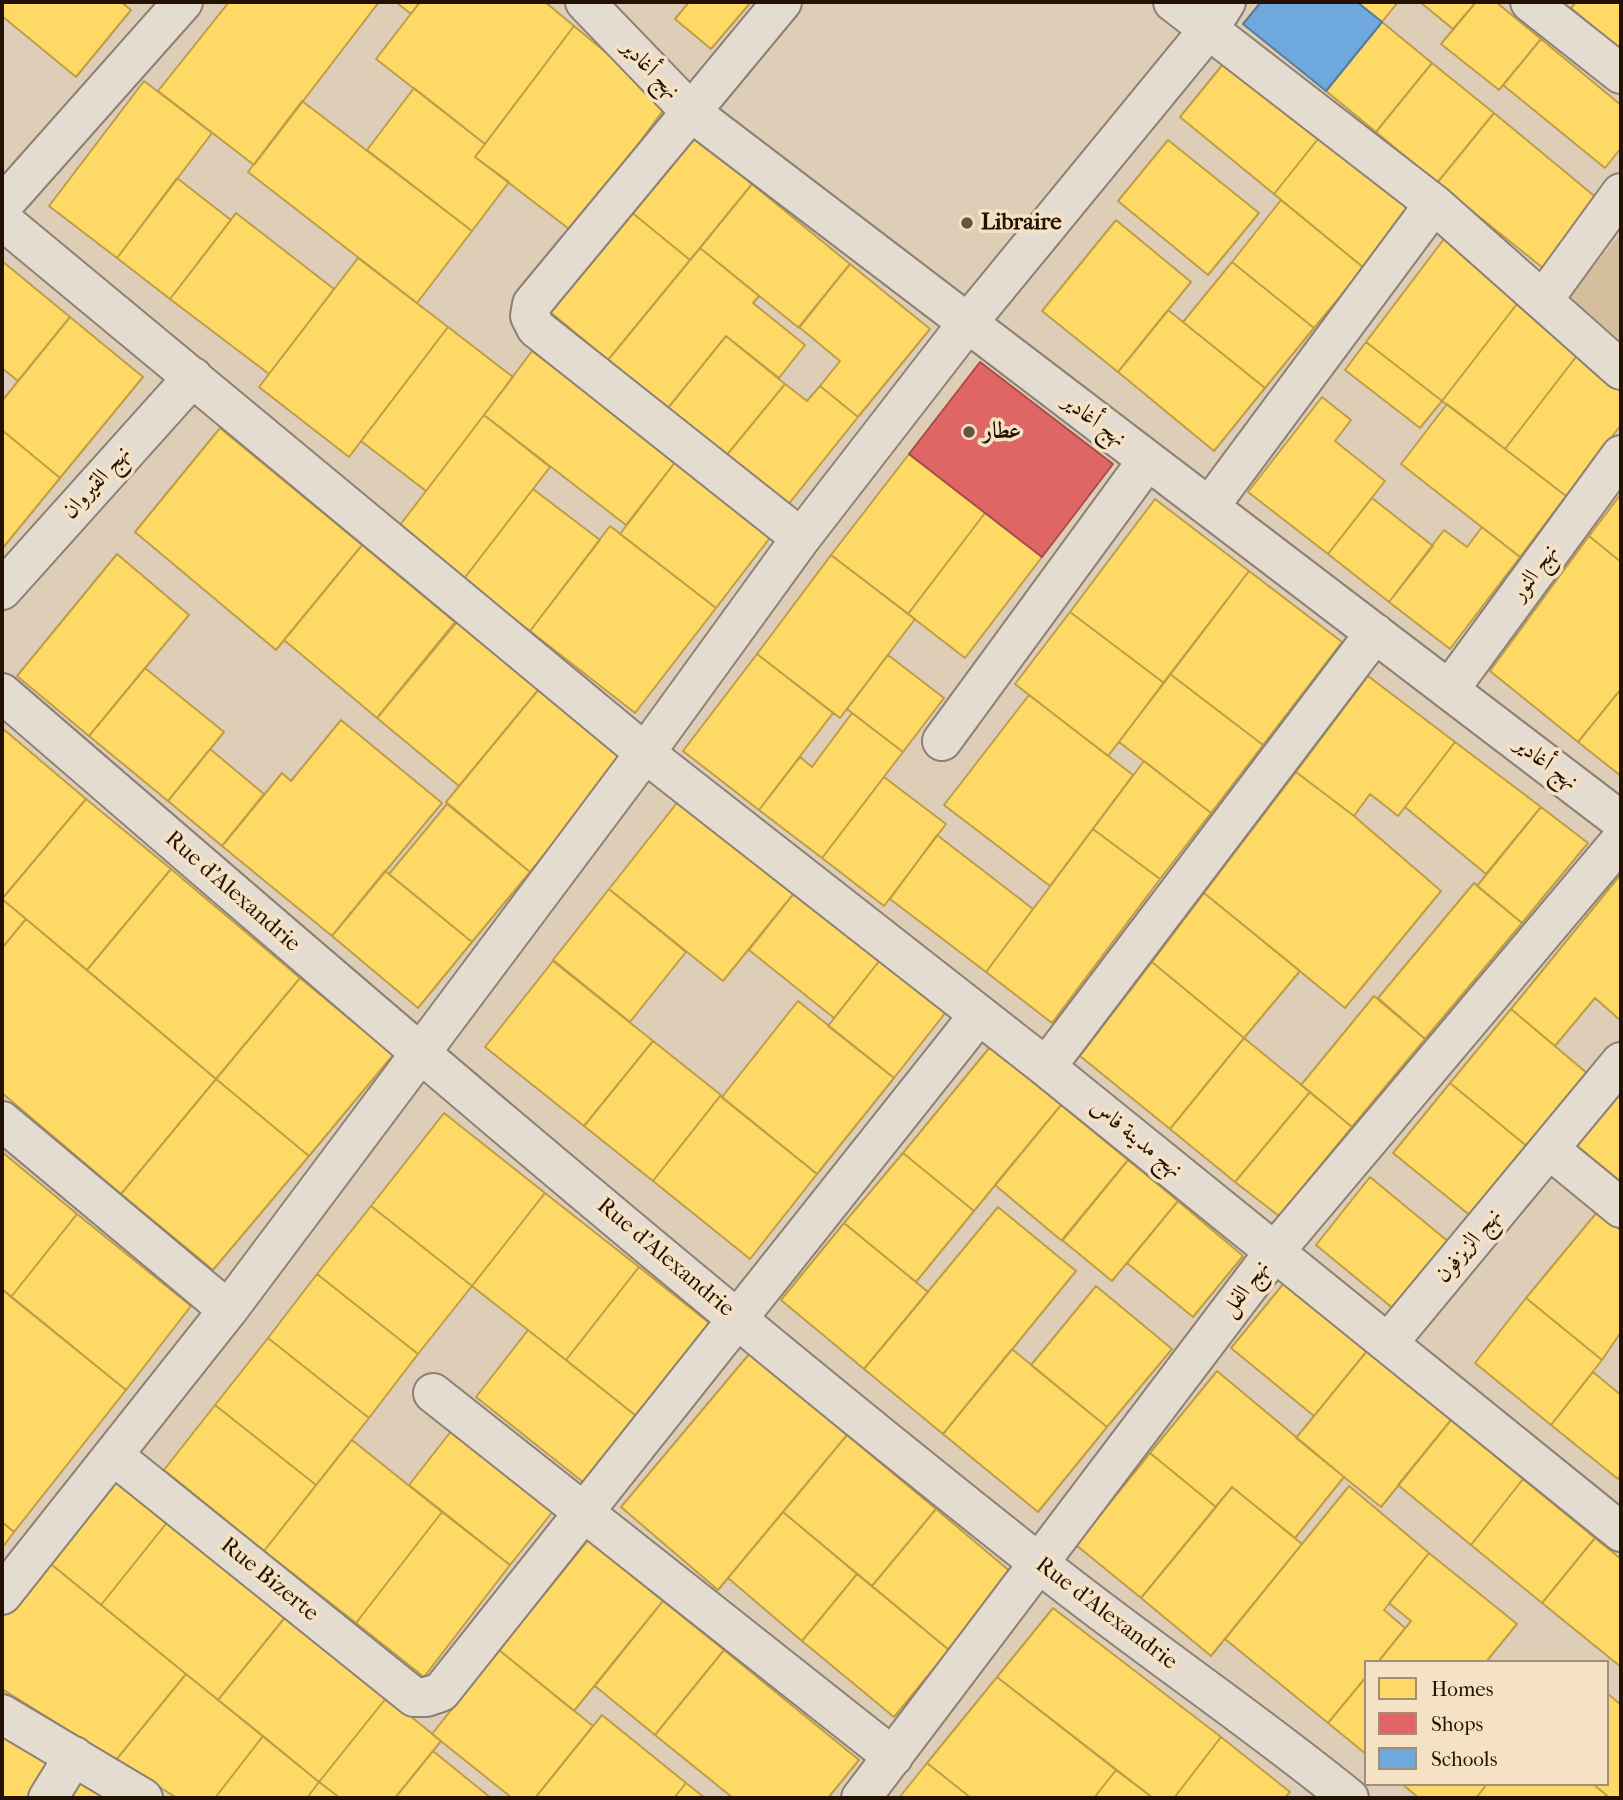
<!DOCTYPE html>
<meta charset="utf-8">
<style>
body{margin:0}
#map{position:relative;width:1623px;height:1800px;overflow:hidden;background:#dfceb7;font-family:"IM FELL French Canon",serif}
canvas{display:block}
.frame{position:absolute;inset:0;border:4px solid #231203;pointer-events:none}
.legend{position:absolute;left:1364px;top:1660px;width:245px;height:126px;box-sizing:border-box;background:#f5e2c5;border:2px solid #a18f77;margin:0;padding:9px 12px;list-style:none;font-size:21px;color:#231203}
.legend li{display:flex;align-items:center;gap:14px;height:35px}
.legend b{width:35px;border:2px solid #a18f77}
</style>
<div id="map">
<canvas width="1623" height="1800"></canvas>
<div class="frame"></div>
<ul class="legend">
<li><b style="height:19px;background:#ffd966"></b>Homes</li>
<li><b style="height:19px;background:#e06666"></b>Shops</li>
<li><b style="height:19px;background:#6fa8dc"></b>Schools</li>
</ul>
</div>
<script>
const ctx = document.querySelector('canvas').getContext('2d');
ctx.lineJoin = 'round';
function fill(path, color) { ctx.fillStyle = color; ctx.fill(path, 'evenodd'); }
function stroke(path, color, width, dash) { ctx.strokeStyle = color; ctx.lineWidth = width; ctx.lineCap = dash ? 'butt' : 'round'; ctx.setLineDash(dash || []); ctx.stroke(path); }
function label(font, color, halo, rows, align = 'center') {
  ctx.font = font + ' "IM FELL French Canon",Amiri,serif'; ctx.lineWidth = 7; ctx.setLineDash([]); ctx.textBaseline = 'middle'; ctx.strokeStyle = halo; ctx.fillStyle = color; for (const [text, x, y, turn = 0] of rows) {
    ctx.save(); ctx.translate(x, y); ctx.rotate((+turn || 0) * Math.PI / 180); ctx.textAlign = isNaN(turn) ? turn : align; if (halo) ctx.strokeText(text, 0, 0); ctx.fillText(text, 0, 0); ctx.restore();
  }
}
fill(new Path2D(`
 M1621,233V341L1568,298Z`), '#d5be9e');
const homes = new Path2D(`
 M2,2H121L131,10L76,77L2,16Z
 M229,2H379L254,165L158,91Z
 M396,2H420L411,14Z
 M420,2H545L574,26L485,144L376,59Z
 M689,2H751L711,49L675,19Z
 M1357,2H1398L1382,22Z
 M1420,2H1476L1453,29Z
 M1476,2H1496L1541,39L1499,90L1441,44Z
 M1576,2H1621V50L1571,8Z
 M1382,22L1432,63L1376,132L1326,91Z
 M574,26L668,104L573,232L475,157Z
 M1541,39L1621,105V148L1605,168L1503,85Z
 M1228,58L1322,134L1274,194L1180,117Z
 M1432,63L1494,113L1437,183L1376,132Z
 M144,81L212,133L117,258L49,206Z
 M414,88L485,144L475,157L509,182L472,231L367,150Z
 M302,101L472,231L417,303L248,172Z
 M1494,113L1598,199L1543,268L1437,183Z
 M1322,134L1412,208L1364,268L1274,194Z
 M692,135L752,184L690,260L630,211Z
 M1168,140L1259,213L1208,275L1118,201Z
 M177,178L231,220L170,299L117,258Z
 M752,184L850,264L799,328L700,248Z
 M1281,200L1364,268L1314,328L1232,262Z
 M630,211L690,260L608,360L549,311Z
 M236,213L334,289L269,374L170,299Z
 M1116,220L1191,282L1118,372L1042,311Z
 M1447,235L1520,300L1442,401L1366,342Z
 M700,248L759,296L753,303L805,345L779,378L726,336L668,408L608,360Z
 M358,258L448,327L349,457L259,387Z
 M2,261L70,317L18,381L2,368Z
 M1232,262L1314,328L1265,388L1183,322Z
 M850,264L930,329L858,417L820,386L840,361L799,327Z
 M1520,300L1579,353L1505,449L1442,401Z
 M1168,310L1265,388L1214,451L1118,372Z
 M70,317L143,377L60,478L2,430V401Z
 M448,327L513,377L426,491L361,441Z
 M726,336L785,384L726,456L668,408Z
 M1366,342L1442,401L1420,428L1345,370Z
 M532,351L676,461L626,525L484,415Z
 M1579,353L1621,391V425L1566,496L1505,449Z
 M785,384L807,401L820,386L858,417L787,506L726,456Z
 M1322,397L1351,420L1335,441L1385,481L1328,554L1248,492Z
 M1447,404L1566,496L1520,557L1401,464Z
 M484,415L550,467L463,580L397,529Z
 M220,428L362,545L276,650L135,532Z
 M2,430L60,478L2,549Z
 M909,454L985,513L908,614L831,555Z
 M676,461L772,535L716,608L620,534Z
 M533,489L600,540L530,631L463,580Z
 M1621,494V562L1589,536Z
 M1372,498L1433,546L1389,602L1328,554Z
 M1155,499L1249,571L1164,683L1070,612Z
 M985,513L1042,557L965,658L908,614Z
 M610,526L716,608L635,713L530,631Z
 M1482,527L1520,557L1450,649L1389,602L1444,530L1467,547Z
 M1589,536L1621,562V689L1578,742L1490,671Z
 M362,545L456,623L377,718L284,640Z
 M117,554L189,615L89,736L17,676Z
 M831,555L915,619L840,718L757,654Z
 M1249,571L1342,642L1263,745L1170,674Z
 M1070,612L1164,683L1108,756L1015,684Z
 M461,615L544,683L459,786L377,718Z
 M757,654L833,713L759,810L683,751Z
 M888,655L944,698L903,752L847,709Z
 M145,668L224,732L168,801L89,736Z
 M1170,674L1263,745L1211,813L1119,742Z
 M1368,676L1455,742L1398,816L1370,794L1354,816L1296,772Z
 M544,683L628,753L530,872L446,802Z
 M1621,689V776L1578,742Z
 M1029,695L1133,775L1050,886L944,805Z
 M852,713L903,752L822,858L759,810L800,757L812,767Z
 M341,720L442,803L332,936L222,846L282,773L291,781Z
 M2,728L86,799L2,899Z
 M1455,742L1541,807L1486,874L1405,807Z
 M210,749L264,794L222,846L168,801Z
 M1144,761L1211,813L1160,879L1093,829Z
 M1296,772L1354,816L1441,891L1345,1008L1204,893Z
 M884,777L946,824L884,906L822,858Z
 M86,799L171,869L87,970L2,899Z
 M680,799L795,892L723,981L609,889Z
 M447,804L530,872L472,942L389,874Z
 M1541,807L1588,843L1522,923L1477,886Z
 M1093,829L1160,879L1052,1023L986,972Z
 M937,835L1033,909L986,972L890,899Z
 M171,869L300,978L216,1079L87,970Z
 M385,871L472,942L418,1008L332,936Z
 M1621,874V1021L1595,998L1555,1046L1511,1009Z
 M1474,883L1522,923L1425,1039L1378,998Z
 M609,889L686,952L630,1022L553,960Z
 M795,892L880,960L834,1018L749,950Z
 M1204,893L1300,971L1244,1038L1152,962Z
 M2,899L26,919L2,948Z
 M26,919L216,1079L121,1194L2,1093V948Z
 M880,960L946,1012L894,1078L828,1026Z
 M553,961L653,1041L584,1126L485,1047Z
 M1152,962L1244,1038L1170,1129L1080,1056Z
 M300,978L393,1055L309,1156L216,1079Z
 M1374,996L1425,1039L1352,1127L1301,1085Z
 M798,1001L894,1078L817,1174L722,1097Z
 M1511,1009L1588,1074L1529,1148L1450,1083Z
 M1244,1038L1310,1092L1235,1182L1170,1129Z
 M653,1041L721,1095L653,1181L584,1126Z
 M990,1047L1061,1105L974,1211L903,1153Z
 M216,1079L309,1156L213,1270L121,1194Z
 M1450,1083L1529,1148L1472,1217L1393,1153Z
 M1621,1089V1182L1576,1145Z
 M1310,1092L1352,1127L1279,1216L1235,1182Z
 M720,1096L817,1174L750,1259L653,1181Z
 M1061,1105L1128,1160L1062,1241L995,1185Z
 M444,1113L545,1193L472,1286L371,1206Z
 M2,1152L77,1214L11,1297L2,1289Z
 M903,1153L974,1211L916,1282L844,1223Z
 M1128,1160L1178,1201L1112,1281L1062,1240Z
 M1370,1177L1450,1243L1395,1310L1316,1245Z
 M545,1193L639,1267L566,1360L472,1286Z
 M1178,1201L1243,1256L1193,1317L1127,1263Z
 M371,1206L472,1286L418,1354L317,1274Z
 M998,1207L1076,1271L943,1434L864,1369Z
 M1598,1211L1621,1231V1332L1602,1360L1526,1298Z
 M77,1214L191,1306L126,1390L11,1297Z
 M844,1223L928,1292L864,1369L781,1300Z
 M639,1267L713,1326L640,1419L566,1360Z
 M317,1274L418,1354L369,1418L268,1338Z
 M1284,1283L1367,1351L1314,1416L1231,1348Z
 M1096,1286L1172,1349L1107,1427L1031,1365Z
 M2,1289L126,1390L14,1532L2,1522Z
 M1526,1298L1602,1360L1551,1425L1475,1363Z
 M528,1330L640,1419L588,1486L476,1397Z
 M268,1338L369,1418L316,1485L215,1405Z
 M1012,1349L1107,1427L1038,1512L943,1434Z
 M1367,1351L1451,1420L1381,1507L1296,1438Z
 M750,1353L847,1435L718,1590L621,1507Z
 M1217,1371L1344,1477L1295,1538L1232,1487L1216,1507L1150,1453Z
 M1593,1372L1621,1395V1474L1618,1479L1551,1425Z
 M215,1405L316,1485L264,1551L164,1470Z
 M1451,1420L1523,1479L1471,1545L1398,1485Z
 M452,1430L554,1510L510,1565L409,1485Z
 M847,1435L936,1509L872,1586L783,1512Z
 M352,1440L442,1512L356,1623L264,1551Z
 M1150,1453L1216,1507L1141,1598L1076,1545Z
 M114,1476L169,1520L101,1605L46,1560Z
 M1523,1479L1595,1538L1542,1603L1471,1545Z
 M1349,1486L1429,1553L1384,1610L1405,1628L1378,1662H1366V1677L1328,1723L1225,1639Z
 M1232,1487L1302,1544L1211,1656L1141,1598Z
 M936,1509L1012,1573L949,1650L872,1586Z
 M442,1512L510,1565L424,1677L356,1623Z
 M783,1512L857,1574L802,1641L728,1578Z
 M169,1520L287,1615L218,1700L101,1605Z
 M2,1522L14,1532L2,1548Z
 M1595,1538L1621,1559V1667L1542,1603Z
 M588,1540L663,1601L574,1711L499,1650Z
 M1429,1553L1517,1624L1486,1662H1378L1411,1621L1389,1603Z
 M46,1560L186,1674L116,1760L2,1689V1616Z
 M857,1574L949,1650L894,1717L802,1641Z
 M663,1601L724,1650L655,1735L595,1686Z
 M1053,1608L1221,1737L1174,1798H1153L997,1677Z
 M287,1615L387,1697L319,1782L218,1700Z
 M499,1650L593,1726L535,1798H512L432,1734Z
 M724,1650L859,1760L828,1798H733L655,1735Z
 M186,1674L263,1736L215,1798H177L116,1760Z
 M997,1677L1116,1770L1094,1798H971L927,1763Z
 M1366,1677V1754L1328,1723Z
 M1607,1693L1621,1705V1798H1610L1593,1784H1607Z
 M387,1697L441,1741L395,1798H340L319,1782Z
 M602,1715L686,1783L674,1798H535Z
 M2,1735L51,1764L30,1798H2Z
 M263,1736L319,1782L307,1798H215Z
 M1221,1737L1290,1792L1285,1798H1174Z
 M433,1751L491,1798H395Z
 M927,1763L971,1798H899Z
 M1116,1770L1153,1798H1094Z
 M80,1781L109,1798H69Z
 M319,1782L340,1798H307Z
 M686,1783L705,1798H674Z
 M1402,1784H1487L1476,1798H1419Z
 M1487,1784H1593L1610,1798H1476Z`);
fill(homes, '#ffd966');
stroke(homes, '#bd9d48', 2);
const shops = new Path2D(`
 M980,362L1113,464L1042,557L909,454Z`);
fill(shops, '#e06666');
stroke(shops, '#a74d48', 2);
const schools = new Path2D(`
 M1261,2H1357L1382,22L1326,91L1243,24Z`);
fill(schools, '#6fa8dc');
stroke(schools, '#587b9b', 2);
const minor = new Path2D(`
 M585,2L691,112L1621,821
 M782,2L532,304L530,316L536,328L801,538
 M1173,2L1434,204L1621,370
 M1530,2L1621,74
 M2,206L183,2
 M2,220L645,753L1046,1067L1621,1532
 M1543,300L1621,193
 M1209,507L1434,204
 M2,590L193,377
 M1449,690L1621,455
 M2,693C342,987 682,1281 1035,1560C1137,1642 1247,1715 1349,1798
 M942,741L1147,461
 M1046,1067L1375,633
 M2,1121L228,1310
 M1549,1149L1621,1208
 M1388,1343L1621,1062
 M433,1393L893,1757
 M114,1456L414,1697H426L441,1692L978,1016
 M2,1595L228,1310L645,753L801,538L966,325L1209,29L1226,2
 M2,1714L143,1798
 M48,1798L74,1756
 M861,1798L1275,1251L1621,840`);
stroke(minor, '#8c8072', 42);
stroke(minor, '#e4dcd0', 38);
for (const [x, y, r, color] of [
 [967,223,7,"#655442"],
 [969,432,7,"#655442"]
]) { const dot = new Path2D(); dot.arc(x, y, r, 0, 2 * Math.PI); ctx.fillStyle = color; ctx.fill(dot); stroke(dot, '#f5e2c5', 2.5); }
label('23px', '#231203', '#f5e2c5', [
 ["نهج أغادير",650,70,46],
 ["نهج أغادير",1094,421,37],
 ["نهج القيروان",97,483,-48],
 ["نهج النور",1535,573,-54],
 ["نهج أغادير",1546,764,37],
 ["Rue d'Alexandrie",232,892,41],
 ["نهج مدينة فاس",1136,1139,39],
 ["نهج الزيزفون",1469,1246,-50],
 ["Rue d'Alexandrie",665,1258,40],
 ["نهج الفل",1246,1289,-53],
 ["Rue Bizerte",269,1580,39],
 ["Rue d'Alexandrie",1106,1614,37]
]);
label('bold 23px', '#231203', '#f5e2c5', [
 ["Libraire",981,223],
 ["عطار",983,432]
], 'left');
</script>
